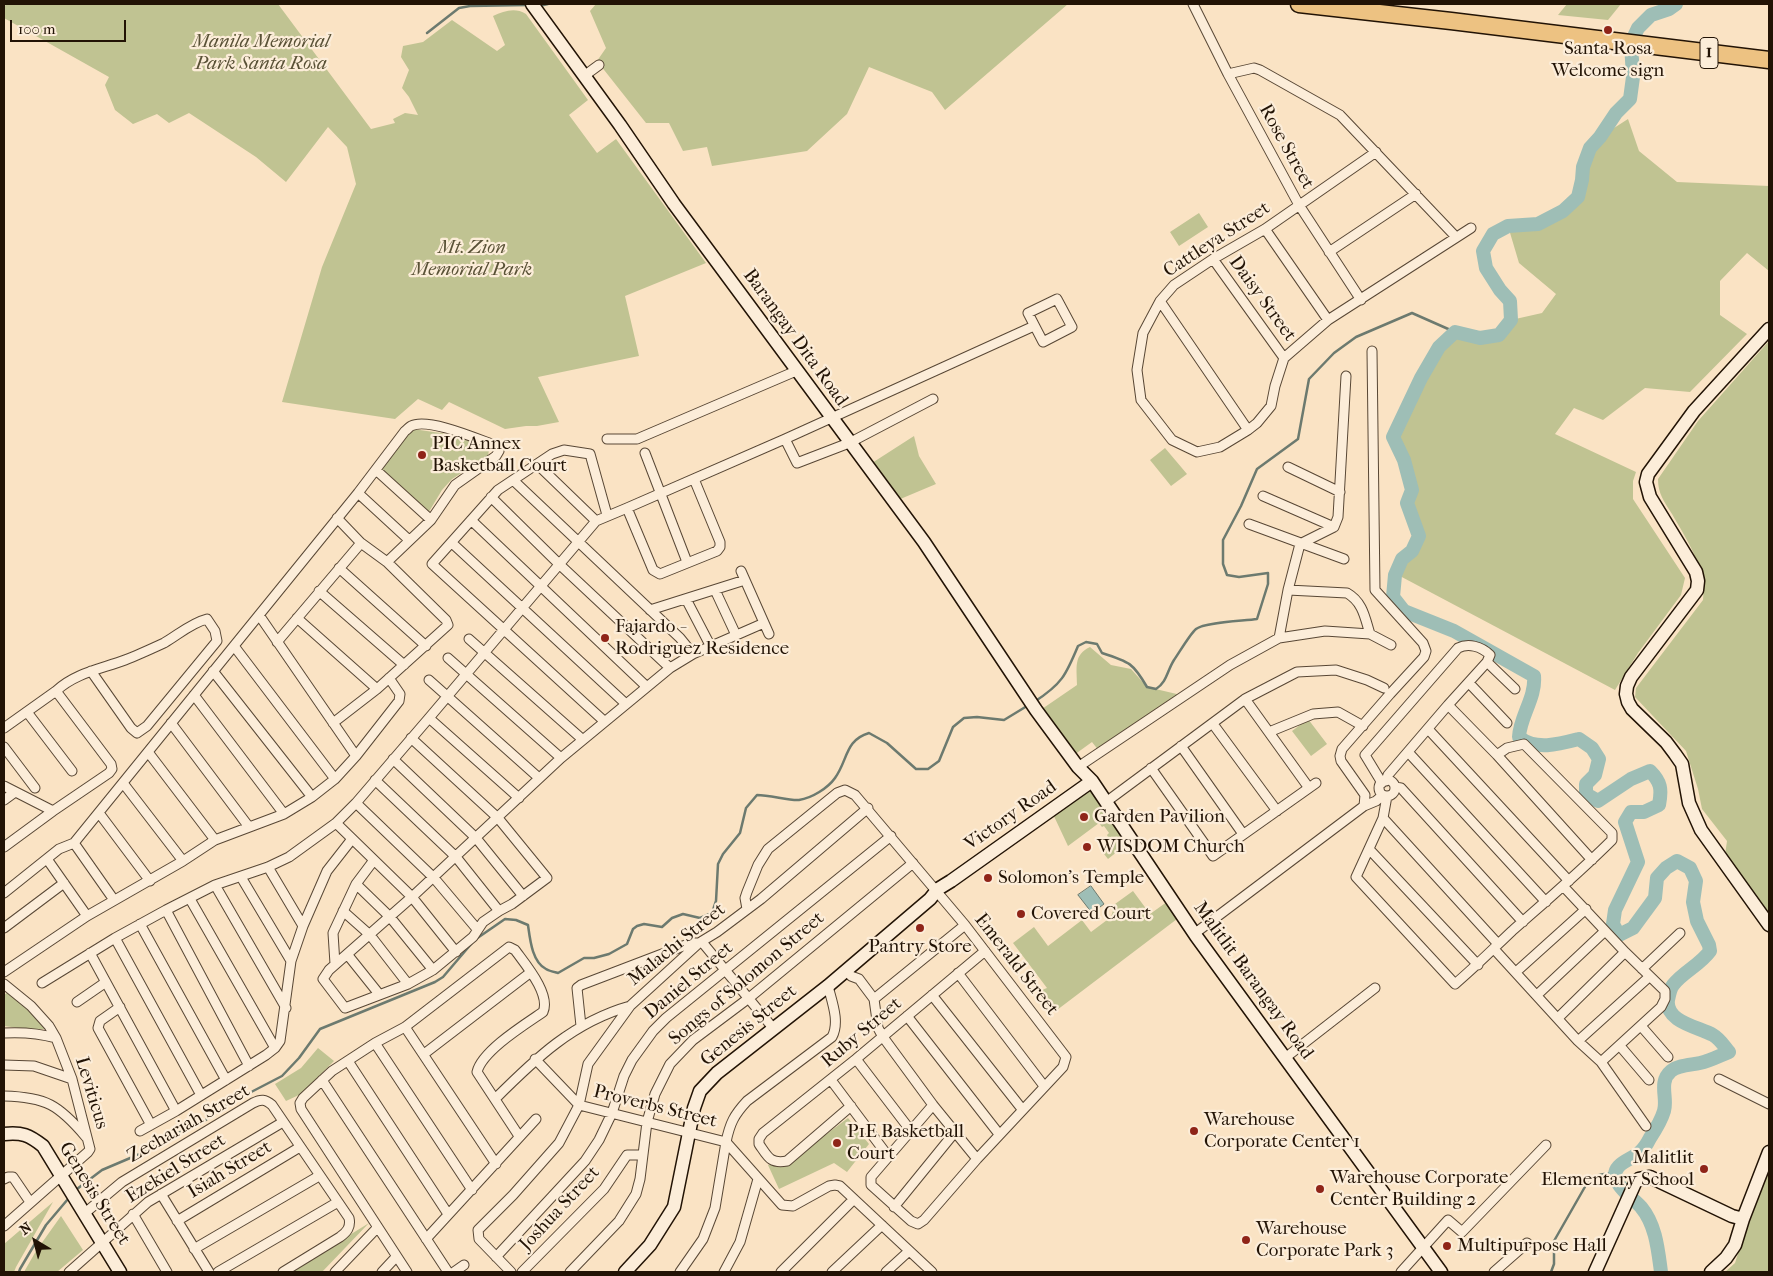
<!DOCTYPE html>
<style>
body{margin:0}
#map{position:relative;width:1773px;height:1276px;overflow:hidden;background:#fae3c4;font-family:"IM FELL French Canon",serif}
canvas{display:block}
.frame{position:absolute;inset:0;border:5px solid #221305;pointer-events:none}
.north{position:absolute;left:10px;top:1216px;width:50px;height:50px;-webkit-text-stroke:4px #fcedd9;paint-order:stroke;rotate:323deg;font-size:14px;font-weight:700;line-height:20px;text-align:center;color:#221305}
.north::after{content:'';display:block;margin:auto;width:18px;height:22px;background:#221305;clip-path:polygon(50% 0,100% 100%,50% 72%,0 100%)}
.scale{position:absolute;left:10px;top:20px;width:116px;height:22px;box-sizing:border-box;border:2px solid #221305;border-top:0;padding-left:6px;font-size:15px;line-height:18px;white-space:nowrap;color:#221305;-webkit-text-stroke:4px #fcedd9;paint-order:stroke}
</style>
<div id="map">
<canvas width="1773" height="1276"></canvas>
<div class="frame"></div>
<div class="north">N</div>
<div class="scale">100 m</div>
</div>
<script>
const ctx = document.querySelector('canvas').getContext('2d');
ctx.lineJoin = 'round';
function fill(path, color) { ctx.fillStyle = color; ctx.fill(path, 'evenodd'); }
function stroke(path, color, width, dash) { ctx.strokeStyle = color; ctx.lineWidth = width; ctx.lineCap = dash ? 'butt' : 'round'; ctx.setLineDash(dash || []); ctx.stroke(path); }
function label(font, color, halo, rows, align = 'center') {
  ctx.font = font + ' "IM FELL French Canon",serif'; ctx.lineWidth = 4.5; ctx.setLineDash([]); ctx.textBaseline = 'middle'; ctx.strokeStyle = halo; ctx.fillStyle = color; for (const [text, x, y, turn = 0] of rows) {
    ctx.save(); ctx.translate(x, y); ctx.rotate((+turn || 0) * Math.PI / 180); ctx.textAlign = isNaN(turn) ? turn : align; if (halo) ctx.strokeText(text, 0, 0); ctx.fillText(text, 0, 0); ctx.restore();
  }
}
fill(new Path2D(`
 M6,4H278L371,129L395,123L393,119L405,113L418,115L409,97L402,88L409,70L401,57L403,46L423,42L452,20L497,51L505,45L493,16C504,11 515,7 526,14L588,100L569,115L597,153L616,139L706,263L625,296L639,356L538,377L559,422L537,426H526L505,429L449,402L442,410L418,399L395,419L282,402L322,267L356,184L347,147L328,127L286,182L256,157L189,113L169,123L157,114L133,124L115,110L105,85L109,77L4,18V8Z
 M596,4H1068L945,110L932,92L869,67L847,114L807,151L712,166L707,147L683,151L669,123H646L597,61L606,48L590,11Z
 M1567,4H1621L1608,20L1558,15Z
 M1628,119L1639,151L1677,182L1769,186V271L1747,253L1720,281V315L1747,334L1690,392L1645,388L1603,420L1574,408L1555,434L1636,472L1633,481V499L1685,578L1681,595L1638,653L1615,690L1398,575L1402,559L1412,551L1419,536L1407,503L1412,490L1404,460L1393,437L1421,378L1439,347L1455,332L1480,338L1499,335L1511,320L1542,313L1556,294L1519,263L1508,226L1538,224L1563,211L1578,197L1582,180L1583,167L1590,148L1600,137Z
 M1199,213L1208,227L1179,246L1170,232Z
 M1769,341V918L1725,855L1727,841L1702,809L1698,789L1686,751L1635,697L1636,688L1703,600C1707,570 1687,540 1672,514C1664,501 1658,494 1658,479L1698,421Z
 M413,429L461,436L489,450L488,456L452,479L442,490L427,515L375,471L404,434Z
 M914,436L919,456L936,484L898,500L872,463Z
 M1165,448L1187,474L1171,486L1150,460Z
 M1090,647L1111,665L1131,669L1147,687L1181,695L1099,751L1092,742L1074,755L1042,709L1077,685C1077,668 1073,655 1090,647Z
 M1308,719L1327,744L1311,756L1292,731Z
 M1090,786L1128,843L1108,859L1104,854L1106,852L1099,843L1108,837L1107,835L1109,833L1104,826L1102,827L1099,823L1068,846L1052,812Z
 M1133,891L1150,914L1171,899L1181,916L1057,1010L1042,990L1047,988L1013,943L1034,927L1048,946L1082,920L1091,932L1111,917L1115,904Z
 M8,992L29,1010L45,1029H26L4,1026V995Z
 M318,1048L334,1061L301,1094L286,1101L275,1084L301,1068Z
 M848,1118L869,1144L847,1172L834,1163L779,1189L768,1165H785Z
 M1769,1156V1272H1725L1735,1263Z
 M53,1202L16,1267L14,1272H4V1244Z
 M61,1216L83,1250L57,1272H24L36,1251Z
 M369,1223L322,1272H290Z`), '#c0c392');
const water = new Path2D(`
 M1091,886L1104,904L1092,913L1078,895Z`);
fill(water, '#9ebeb6');
stroke(water, '#6c7a6f', 1);
stroke(new Path2D(`
 M539,6L548,4
 M427,33L459,8L470,6L528,5
 M1034,702C1062,684 1066,675 1078,646L1086,642L1097,644L1102,653C1130,662 1133,663 1147,687L1156,689C1167,682 1167,671 1174,660C1179,653 1190,634 1196,629C1205,622 1244,621 1257,619L1268,584V573L1239,577L1227,575L1223,564V540L1241,506L1257,469L1298,439L1309,379L1334,353L1356,337L1412,313L1455,332
 M476,939L505,919L516,920L528,925C530,939 532,962 546,969C549,971 554,972 558,973L584,958H594L609,954L627,944L633,929L637,926L644,924L662,927L672,918L683,914L700,918L712,913L716,901L718,864L723,854L740,833L746,808L757,795C770,795 790,801 799,800C812,798 828,788 835,778C848,760 845,740 869,733L887,743L916,769H928L939,761L953,727L964,718L977,717L1004,720L1027,706
 M77,1189L102,1170L142,1153L171,1136L200,1124L230,1103L282,1076L299,1058L320,1029L435,982L443,977L472,943
 M19,1272L20,1269L46,1225L68,1199
 M1551,1272L1554,1264V1241L1586,1185L1599,1175L1615,1172`), '#6c7a6f', 2.5);
stroke(new Path2D(`
 M1661,1272C1658,1250 1656,1225 1641,1207C1634,1199 1620,1190 1616,1179C1611,1164 1631,1160 1639,1153C1644,1149 1647,1144 1650,1138C1656,1129 1661,1121 1664,1111C1668,1098 1658,1082 1671,1071C1678,1065 1691,1065 1700,1063C1710,1061 1719,1056 1729,1052C1724,1046 1720,1039 1713,1035C1699,1027 1665,1022 1668,1000C1669,995 1670,989 1673,985C1683,972 1700,965 1710,951L1709,945L1697,921L1693,902L1696,881L1690,868L1677,861L1666,868L1657,878L1655,898L1633,928L1619,935L1613,924L1615,910L1638,862L1625,822L1631,812H1644L1659,805C1662,789 1661,782 1650,771L1631,779L1598,801L1586,794V784L1595,775L1599,759L1592,748L1579,739C1560,744 1535,751 1519,737C1520,716 1536,698 1534,676L1454,631L1404,611L1393,597L1395,575L1402,559L1412,551L1419,536L1407,503L1412,490L1404,460L1393,437L1421,378L1439,347L1455,332L1480,338L1499,335L1511,320L1510,301L1500,290L1486,268L1483,251L1493,234L1508,226L1538,224L1563,211L1578,197L1582,180L1583,167L1590,148L1600,137L1616,113L1630,99L1633,77L1631,43L1638,28L1651,15L1669,9L1676,4`), '#9ebeb6', 14);
const street = new Path2D(`
 M1193,4L1228,74L1299,205L1361,300
 M1228,74L1254,68L1260,70L1340,115L1456,237
 M584,76L599,65
 M1376,152L1265,229L1213,259L1174,285L1160,301L1143,333L1137,370L1141,400L1172,440L1197,452L1220,447L1248,430L1257,423L1271,406L1275,386L1284,358L1328,320L1471,228
 M1265,229L1328,320
 M1329,252L1416,194
 M1213,259L1284,358
 M1057,299L1072,327L1043,342L1028,313Z
 M1160,301L1248,430
 M607,439H637L796,371
 M785,439L797,463L849,443L933,399
 M645,453L687,562
 M537,464L596,521
 M1288,467L1340,492
 M376,470L431,520
 M513,480L680,638L693,654
 M358,493L409,540
 M1263,496L1334,527
 M491,497L559,564L670,668
 M627,508L653,570L660,574L717,551L720,547V542L694,479
 M471,520L647,687
 M1249,524L1344,559
 M452,543L626,704
 M339,568L426,646
 M741,571L769,634
 M715,590L736,635
 M1288,590L1347,593C1363,602 1365,618 1370,634
 M319,591L404,665
 M686,599L711,647
 M650,610L745,580
 M259,615L356,756
 M297,618L377,689
 M1279,638L1288,590L1300,544L1334,527L1338,517L1346,376
 M469,639L582,739
 M277,642L361,543
 M234,646L335,779
 M448,658L561,758
 M1487,662L1515,689
 M213,671L312,797
 M429,680L539,778
 M1469,683L1507,723
 M56,691C75,673 101,669 125,660C138,655 151,649 164,643C178,635 191,623 207,619L215,631L217,641L147,726L137,733L131,728L91,671
 M194,695L284,814
 M1245,699L1309,788
 M1448,705L1497,755L1592,860
 M27,712L72,771
 M429,718L519,798
 M604,721L432,564L498,490L552,454L564,450L590,454L607,515
 M171,723L249,827
 M333,723L377,689L448,625L446,620L387,562L361,543L337,518
 M1213,724L1277,811
 M4,728L56,691L111,764L112,769L109,773L53,811
 M1428,729L1569,881
 M1269,732L1313,714L1338,712L1363,726
 M411,738L498,818L547,878L512,904L499,911L483,922L473,937L433,970L408,984L345,1008L323,979L329,970L412,897L561,758L670,668L693,654L764,623
 M1181,746L1243,834
 M4,747L35,788
 M148,752L215,840
 M1408,752L1546,902
 M393,759L476,838L523,896
 M1078,767L1230,665L1279,638L1325,631L1370,634L1391,645
 M1151,768L1213,856L1316,783
 M375,780L456,857L499,911
 M1379 788a8 8 0 1 1 16 0a8 8 0 1 1-16 0Z
 M123,783L183,861
 M1382,783L1365,755L1458,648C1468,643 1481,646 1490,655L1487,662L1448,705L1388,775L1386,781
 M4,786L53,811L4,847
 M1395,787L1401,788L1523,922
 M1387,796L1383,818L1356,877L1455,984C1475,967 1493,949 1512,931C1546,901 1580,872 1612,840V833L1524,744L1507,748L1497,755
 M4,800L15,792
 M1106,802L1245,699L1297,672L1336,670L1367,680L1384,688
 M356,803L434,878L477,929
 M1364,806L1376,801L1383,795
 M99,813L150,881
 M1383,818L1498,944
 M336,823L412,897L456,952
 M74,843L114,900
 M1369,849L1478,965
 M47,859L87,916
 M268,867L303,926
 M241,877L291,961
 M356,884L390,917L433,970
 M215,885L286,1008
 M1563,886L1625,952L1665,991V999L1661,1007L1601,1062
 M4,893L59,849L74,843L358,493L405,431C406,431 410,426 411,426C428,417 480,440 497,446L499,451L496,456L455,485L431,520L387,562
 M190,899L275,1048
 M747,909L745,898L747,892L758,865L768,849L837,793L845,790L855,795L965,925L1066,1057L1063,1067L977,1159L924,1220L918,1224L911,1221L871,1185V1177L933,1105
 M166,910L249,1066
 M343,911L370,935L408,984
 M140,924L226,1080
 M4,928L64,883
 M1194,934L1364,806L1365,795L1341,761L1340,756L1342,749L1390,694L1424,657L1426,651L1423,643L1375,590L1372,351
 M115,938L201,1095
 M702,942L773,1028
 M1494,949L1578,1041L1601,1062L1646,1126
 M90,953L176,1111
 M347,954L379,994
 M335,964L333,933L356,884L374,860
 M1642,969L1680,933
 M847,971L851,976L859,979L874,999L878,1028L883,1037L933,1105L977,1159
 M4,972L87,916L183,861L215,840L284,814L312,797L335,779L356,756L399,701L400,694L389,678
 M1516,972L1586,909
 M958,973L1044,1086
 M42,983L115,938L166,910L215,885L268,867L289,857L336,823L356,803L429,718L596,521L627,508L785,439L1034,326
 M4,984L31,1006L49,1026L56,1038L72,1079L90,1149L88,1152L4,1226
 M828,986C832,1002 840,1022 832,1037L747,1101C734,1115 730,1123 726,1142L782,1205L793,1206L829,1186L835,1185L840,1186L932,1272
 M932,995L1022,1109
 M1537,995L1605,931
 M874,999L965,925
 M77,1002L106,982
 M120,1007L100,1021L98,1028L151,1125
 M907,1016L999,1134
 M1558,1018L1625,952
 M581,1026L577,988L581,985L691,943H699
 M1641,1026L1668,1057
 M405,1027L496,1164
 M4,1033C22,1032 38,1033 56,1038
 M1578,1041L1649,977
 M375,1043L472,1190
 M1620,1046L1649,1080
 M424,1054L531,972
 M1285,1058L1375,988
 M535,1059L579,1105L726,1142L715,1208L703,1239L680,1272
 M856,1059L911,1131
 M348,1061L448,1214
 M4,1065L34,1066L72,1079
 M1719,1079L1769,1104
 M322,1080L448,1272
 M831,1080L888,1156
 M4,1096C46,1097 59,1105 86,1137
 M495,1099C535,1059 573,1022 630,1006
 M851,1106L787,1161C770,1164 768,1157 759,1144V1139L763,1133L856,1059L985,951
 M140,1131L176,1111L266,1055L275,1048L280,1041L291,961L303,926L327,871L352,839
 M4,1179L8,1177H13L30,1202
 M161,1194L209,1272
 M894,1207L955,1132
 M85,1213L122,1182L253,1103C261,1099 265,1099 272,1105L349,1218C351,1227 347,1232 340,1237L283,1272
 M133,1214L167,1272
 M177,1221L300,1147
 M426,1239L536,1119
 M194,1249L319,1176
 M496,1257L585,1161L599,1140L612,1113L624,1076L632,1060L653,1031L666,1018L891,836
 M69,1272L148,1202L283,1122
 M218,1272L338,1202
 M335,1272L377,1228
 M382,1272L396,1257
 M407,1272L301,1109L300,1103L303,1098L332,1071L375,1043L405,1027L509,947L515,950C525,964 551,994 543,1012C524,1025 482,1051 477,1072L519,1136
 M454,1272L464,1265
 M511,1272L479,1239L478,1230L513,1195L559,1143L579,1105L588,1064L630,1006L699,943L717,932L761,899L868,808
 M522,1272L604,1189L627,1155H643
 M570,1272L619,1221L636,1194L640,1179L647,1122L655,1094L670,1064L693,1040L749,998L913,863
 M724,1272L740,1242L758,1179
 M781,1272L854,1199
 M832,1272L882,1225
 M886,1272L909,1251
 M1401,1272L1448,1220L1462,1232L1546,1145
 M1494,1272L1527,1243`);
const secondary = new Path2D(`
 M532,4L620,125L674,204L924,542L1036,710L1078,767L1092,781L1196,936L1441,1272
 M1769,329L1694,411L1648,474L1646,482L1650,497L1696,572L1698,581L1697,590L1631,677L1627,686L1626,694L1628,702L1632,709L1666,742L1675,754L1682,764L1689,803L1701,830L1769,925
 M4,1134C22,1132 29,1135 43,1146L120,1272
 M625,1272L650,1245L674,1207L694,1108L700,1091L717,1073L828,986L930,899L938,889L951,881L1092,781
 M1595,1272L1635,1183L1639,1179L1650,1177L1732,1216L1743,1219
 M1711,1272L1726,1258L1735,1245L1743,1219L1769,1152`);
const highway = new Path2D(`
 M1299,4L1451,21L1769,60`);
stroke(street, '#584735', 11);
stroke(secondary, '#221305', 15);
stroke(highway, '#221305', 19);
stroke(street, '#fcedd9', 9);
stroke(secondary, '#fcedd9', 12);
stroke(highway, '#edc282', 16);
for (const [x, y, r, color] of [
 [1608,30,5,"#8f2418"],
 [422,455,5,"#8f2418"],
 [605,638,5,"#8f2418"],
 [1084,817,5,"#8f2418"],
 [1087,847,5,"#8f2418"],
 [988,878,5,"#8f2418"],
 [1021,914,5,"#8f2418"],
 [920,928,5,"#8f2418"],
 [1194,1131,5,"#8f2418"],
 [837,1143,5,"#8f2418"],
 [1704,1169,5,"#8f2418"],
 [1320,1189,5,"#8f2418"],
 [1246,1240,5,"#8f2418"],
 [1447,1246,5,"#8f2418"]
]) { const dot = new Path2D(); dot.arc(x, y, r, 0, 2 * Math.PI); ctx.fillStyle = color; ctx.fill(dot); stroke(dot, '#fcedd9', 2); }
for (const [x, y, w] of [
 [1709,53,18]
]) { const box = new Path2D(); box.roundRect(x - w / 2, y - 15.5, w, 31, 4); ctx.fillStyle = '#fcedd9'; ctx.fill(box); stroke(box, '#221305', 1); }
label('bold 18px', '#221305', null, [
 ["1",1709,53]
]);
label('italic 19px', '#595136', '#fcedd9', [
 ["Manila Memorial",261,42],
 ["Park Santa Rosa",261,64],
 ["Mt. Zion",472,248],
 ["Memorial Park",472,270]
]);
label('19px', '#221305', '#fcedd9', [
 ["Santa Rosa",1608,49,"center"],
 ["Welcome sign",1608,71,"center"],
 ["PIC Annex",432,444],
 ["Basketball Court",432,466],
 ["Fajardo -",615,627],
 ["Rodriguez Residence",615,649],
 ["Garden Pavilion",1094,817],
 ["WISDOM Church",1097,847],
 ["Solomon's Temple",998,878],
 ["Covered Court",1031,914],
 ["Pantry Store",920,947,"center"],
 ["Warehouse",1204,1120],
 ["Corporate Center 1",1204,1142],
 ["P1E Basketball",847,1132],
 ["Court",847,1154],
 ["Malitlit",1694,1158,"right"],
 ["Elementary School",1694,1180,"right"],
 ["Warehouse Corporate",1330,1178],
 ["Center Building 2",1330,1200],
 ["Warehouse",1256,1229],
 ["Corporate Park 3",1256,1251],
 ["Multipurpose Hall",1457,1246]
], 'left');
label('19px', '#221305', '#fcedd9', [
 ["Rose Street",1286,147,61],
 ["Cattleya Street",1217,240,-33],
 ["Daisy Street",1262,299,54],
 ["Barangay Dita Road",795,338,54],
 ["Victory Road",1011,816,-35],
 ["Malachi Street",677,945,-39],
 ["Emerald Street",1016,965,52],
 ["Songs of Solomon Street",747,979,-40],
 ["Daniel Street",689,981,-40],
 ["Malitlit Barangay Road",1253,981,54],
 ["Genesis Street",749,1026,-39],
 ["Ruby Street",862,1033,-40],
 ["Leviticus",91,1093,73],
 ["Proverbs Street",655,1107,14],
 ["Zechariah Street",189,1124,-30],
 ["Ezekiel Street",176,1169,-32],
 ["Isiah Street",230,1170,-31],
 ["Genesis Street",94,1194,58],
 ["Joshua Street",560,1209,-47]
]);
</script>
